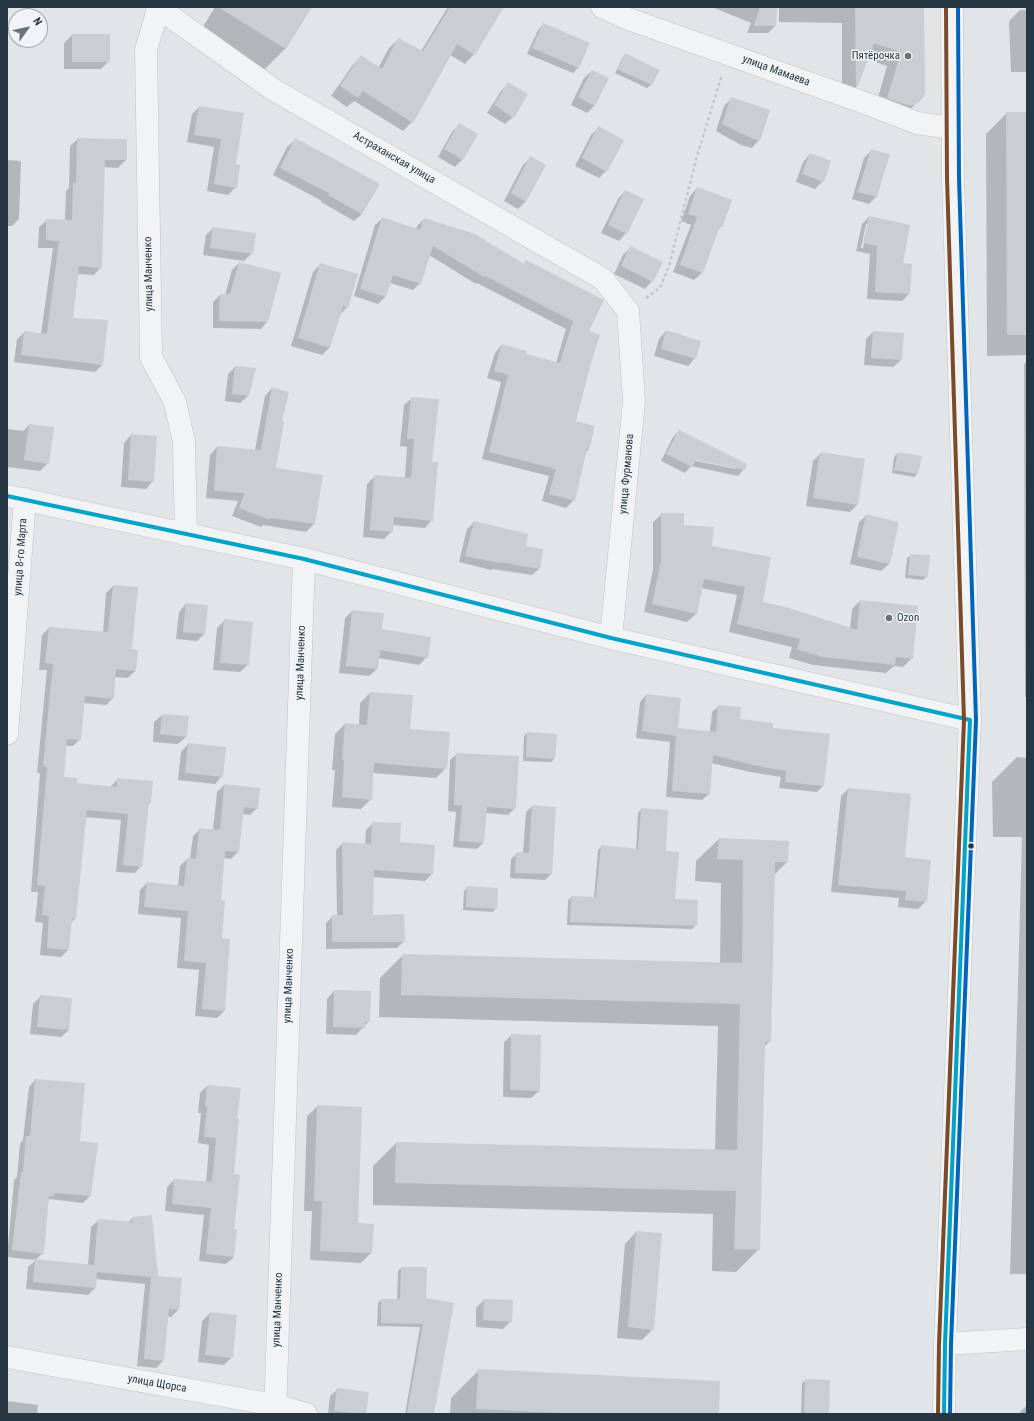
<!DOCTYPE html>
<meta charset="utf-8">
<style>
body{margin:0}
#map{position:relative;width:1034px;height:1421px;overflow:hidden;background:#e2e5e8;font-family:"Roboto Condensed",sans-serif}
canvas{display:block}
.frame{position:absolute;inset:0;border:8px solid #273643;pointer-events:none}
.north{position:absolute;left:8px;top:8px;width:40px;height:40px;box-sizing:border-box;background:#f0f4f7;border:1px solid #a0a8af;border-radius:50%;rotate:57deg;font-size:11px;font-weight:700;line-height:16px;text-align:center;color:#273643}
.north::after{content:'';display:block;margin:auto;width:14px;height:18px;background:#68737d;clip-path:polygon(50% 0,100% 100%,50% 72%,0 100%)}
</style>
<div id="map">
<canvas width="1034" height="1421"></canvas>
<div class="frame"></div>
<div class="north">N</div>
</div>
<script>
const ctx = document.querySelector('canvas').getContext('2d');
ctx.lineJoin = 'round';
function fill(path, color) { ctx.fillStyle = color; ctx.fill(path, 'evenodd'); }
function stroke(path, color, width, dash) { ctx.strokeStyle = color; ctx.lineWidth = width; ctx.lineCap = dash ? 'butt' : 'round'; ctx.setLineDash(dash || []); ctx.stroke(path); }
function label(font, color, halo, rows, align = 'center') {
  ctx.font = font + ' "Roboto Condensed",sans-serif'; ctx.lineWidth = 3; ctx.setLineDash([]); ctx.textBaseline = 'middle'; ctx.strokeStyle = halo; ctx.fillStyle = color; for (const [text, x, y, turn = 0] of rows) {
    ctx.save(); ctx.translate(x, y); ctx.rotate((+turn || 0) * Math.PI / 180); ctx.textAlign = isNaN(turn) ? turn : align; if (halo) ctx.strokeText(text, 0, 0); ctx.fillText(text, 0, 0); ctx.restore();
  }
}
fill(new Path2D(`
 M215,7H311L285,49L264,70L201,30Z
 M448,7H503L474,54L465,64L450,55L412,122L403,131L354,101L347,107L331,96L352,66L361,56L378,68L389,48L399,39L421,51Z
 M712,7H776L775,26L768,33H747L751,23Z
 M779,7H923L921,98L907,113L874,112L887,66L867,59L857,86L842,100V23L779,22Z
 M1020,10H1027V72H1011L1009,21Z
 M544,24L578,68L573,73L527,54L538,30Z
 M72,35H109V61L101,69H64V43Z
 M625,54L658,70L651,85L647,88L615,73L622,58Z
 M592,71L594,106L587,113L571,105L584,78Z
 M509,83L513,117L505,124L487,113L501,91Z
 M731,99L759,140L752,148L741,145L716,131L724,106Z
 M199,107L243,114L235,165L236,187L228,195L207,191L214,147L187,142L192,114Z
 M1007,113H1027V355L987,356L986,134Z
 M459,125L476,135L462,160L455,167L438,157L452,132Z
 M598,128L606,171L599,178L575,166L591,135Z
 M78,139L126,160L118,168L104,167L101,267L94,275L78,274L72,319L102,365L95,372L14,362L17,339L25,332L41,334L53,248H38L39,227L47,220H65L66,191L69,188L70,146Z
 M295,140L378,185L362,214L354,221L321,202L322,201L273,175L287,147Z
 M872,150L889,155L876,197L869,204L852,199L864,158Z
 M810,154L823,181L815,189L796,182L803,162Z
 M530,158L526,201L518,209L504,201L523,165Z
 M7,160L21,161L19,219L12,226H7Z
 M697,188L722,226L717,230L702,273L694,280L673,272L691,225L681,221L690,196Z
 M625,191L626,233L619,241L601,233L618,199Z
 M869,217L909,294L902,301L867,299L870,254L856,251L862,224ZM866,224H868L863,248H861Z
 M383,218L416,230L417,226L424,219L523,265L526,261L587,332L575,422L589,449L586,452L574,500L566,508L542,501L549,476L482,459L501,382L487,378L495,353L502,345L525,355L556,363L566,329L477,283L476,284L429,255L420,283L413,290L390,283L385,297L378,304L354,296L375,225Z
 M213,228L252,253L244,261L203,255L206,235Z
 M630,248L652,281L645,289L614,274L623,255Z
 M239,263L267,322L261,329L213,328V302L220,295H225L232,270Z
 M320,265L347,307L340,315L329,348L322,355L291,346L313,272Z
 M666,331L695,358L688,366L654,356L659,339Z
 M873,332L901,360L893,367L864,365L866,339Z
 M1027,361V697H1025L1024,364Z
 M235,367L248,396L240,403L225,401L228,374Z
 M272,388L281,422L275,468L321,476L314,524L306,532L263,525L261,527L232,516L238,501L206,498L210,455L217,447L255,450L265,396Z
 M412,398L431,463L432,520L425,528L392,525V531L384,539L363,537L367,484L375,476L405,478L407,447L400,446L404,405Z
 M29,425L48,463L40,471L7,467V429L23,431Z
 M679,431L744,469L738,476L691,466L685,473L661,461L673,437ZM691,458L733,466L737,469L691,460Z
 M131,435L153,481L146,489L121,487L124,443Z
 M821,453L864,460L857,505L850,512L806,506L813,461Z
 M898,453L917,474L914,477L892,473L894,457Z
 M662,514L683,526L711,547L762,603L850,629L852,609L860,601L912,658L903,667L894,666L886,673L813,665L789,658L792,647L729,632L737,595L701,588L696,614L687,622L644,612L653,570V522Z
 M867,515L889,564L881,571L850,564L859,522Z
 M474,522L525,546L539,569L532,575L492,569L491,570L459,562L467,529Z
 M911,555L927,576L923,580L905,578L907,558Z
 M113,586L131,650L135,671L128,678L115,677L113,698L106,705L83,703L80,739L73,746H66L63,778L76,784L111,788V786L118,779L150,803L148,805L141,866L135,873L116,872L121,820L85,817L75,918L71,923L68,950L61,957L40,955L43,923L35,922L38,892H31L40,773H37L47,670H39L42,635L49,628L103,633L106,593Z
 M186,604L204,634L197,641L176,639L179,612Z
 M352,611L381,629L427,657L419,665L378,658L377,669L369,676L339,673L345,618Z
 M225,620L252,623L248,665L240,672L213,670L217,628Z
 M370,693L409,729L446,768L436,778L373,773L371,799L361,809L332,807L335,770H332L335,734L345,724L359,725L360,703Z
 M646,695L677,729L710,732L712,712L719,706L739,720L771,729L823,786L817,792L779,788L781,777L750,772L711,763L709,794L702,800L666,797L670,742L636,738L640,702Z
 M162,715L188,717L186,737L178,744L153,742L154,722Z
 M527,733L554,759L551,762L523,761L524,736Z
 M188,744L222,776L215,784L178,780L181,752Z
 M457,754L515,808L508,815L486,813L483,843L477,849L453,847L456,812L448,811L450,760Z
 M1017,757L1027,758V1274H1010L1022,837H993L992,782Z
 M224,785L257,808L250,815L242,814L238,852L231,859L224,858L220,901L224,1011L217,1018L195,1016L199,970L177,968L181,918L138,914L140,890L147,883L178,886L180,866L187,859H190L193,836L200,829L213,830L217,792Z
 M848,789L904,858L926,901L918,909L898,907L899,898L831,892L841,796Z
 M532,806L551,874L545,880L510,878L511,859L517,853H523L526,812Z
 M641,809L665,852L674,900L696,925L692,929L567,925L568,901L571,897L594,898L598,850L602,846L636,850L638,813Z
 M373,823L399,843L432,874L425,881L372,877V916L404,941L397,948L326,949V923L333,916H337L336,850L343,843L365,845L366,830Z
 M719,839L787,862L774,875L770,1041L764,1047L759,1249L736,1272L712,1271L713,1214L373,1205V1166L396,1143L715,1150L718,1026L379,1017L380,978L403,955L720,963L721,883L695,881L696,861Z
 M468,887L496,908L493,912L463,910L464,891Z
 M334,991L369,1021L356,1035L326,1034L327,999Z
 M41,996L69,1030L61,1037L30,1034L33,1004Z
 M512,1035L539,1091L531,1098L503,1097L504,1042Z
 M35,1080L79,1142L90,1196L83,1203L49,1199L48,1201L43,1253L35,1260L88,1265L91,1227L99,1220L127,1223L133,1218L157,1277L178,1310L171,1317L167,1316L163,1361L156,1368L137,1366L145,1284L95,1279V1288L88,1295L26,1289L28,1267L36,1260L7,1257L14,1180L17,1177L20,1144L23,1140L29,1087Z
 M207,1086L236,1119L233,1175L234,1257L226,1264L199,1261L204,1215L165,1211L167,1187L174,1180L206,1183L209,1145L198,1143L201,1113H198L200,1093Z
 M318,1106L357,1224L371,1253L361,1263L310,1260L312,1211H304L307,1116Z
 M636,1232L653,1329L642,1340L617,1338L625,1244Z
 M401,1268L425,1299L433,1414H405L420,1327L377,1326L378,1303L381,1300H397L398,1271Z
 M484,1300L511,1321L503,1329L476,1327V1308Z
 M210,1313L232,1357L224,1365L198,1362L202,1321Z
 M479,1370L718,1414H450L451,1398Z
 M806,1380L827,1414H801L802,1383Z
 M338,1389L368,1393L365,1414H328L330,1396Z
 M7,1401L38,1405L37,1414H7Z
 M1027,1405V1414H1018Z`), '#0003');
fill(new Path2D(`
 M218,7H312L286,49Z
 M450,7H504L475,55L457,44L429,95L413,123L363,91L358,98L340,86L361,55L382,69L398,38L423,51Z
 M760,7H777L776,26H754Z
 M855,7H924L925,94L922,99L918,103L913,105H907L887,98L901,52L874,43L858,86H856Z
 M543,23L590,43L579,68L532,48Z
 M72,34H110V62H72Z
 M625,53L660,70L652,85L617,69Z
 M592,70L609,78L595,106L578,97Z
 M508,82L528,94L514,118L494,105Z
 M731,97L770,110L760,141L749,137L722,124Z
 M199,106L244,113L236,164L240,165L237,188L214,184L221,139L194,135Z
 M1006,112H1027V335H1007Z
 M459,123L478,134L463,160L444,149Z
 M598,126L624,140L607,172L582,158Z
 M77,138L127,139V160H105L102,268L79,266L73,318L108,320L103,365L21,355L24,331L47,334L59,241L46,240V219L72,220L73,183H76Z
 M295,138L338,161L380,184L362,214L328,195L329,193L280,168Z
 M871,149L890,154L877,197L858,192Z
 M810,153L831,161L824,182L802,174Z
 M530,156L546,165L526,202L511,193Z
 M697,187L732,200L723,226H720L703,273L680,265L697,217L688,214Z
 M625,190L644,199L627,234L608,225Z
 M869,216L910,225L903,263L912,264L910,294L875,292L877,246L863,243Z
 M382,217L420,230L424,218L475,234L524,264L526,260L604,300L589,331L600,335L591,363L576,421L595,426L589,450L587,449L575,501L549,494L556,469L489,452L508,375L494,371L502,344L527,351L526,354L560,363L573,321L485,276L484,277L433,246L421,284L393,275L386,297L360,289Z
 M213,227L256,233L253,254L210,248Z
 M630,246L663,262L653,282L621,266Z
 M239,262L281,273L268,322L219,321L220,294H230Z
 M320,263L358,274L348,308L343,306L330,348L298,338Z
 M666,330L701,341L696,359L661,349Z
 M873,331L904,333L902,360L871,358Z
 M235,366L256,368L249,396L232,394Z
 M272,387L289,392L282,421L284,422L276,468L323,475L315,524L270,518V520L239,508L245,493L214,491L217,446L261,450Z
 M411,397L439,399L432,462H438L433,521L394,517L393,532L370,530L374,475L411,478L414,439H407Z
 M29,424L54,427L49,464L24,460Z
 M679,430L747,464L745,470L696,460L692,467L666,454Z
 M131,434L157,436L154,482L128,480Z
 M820,452L865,459L858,505L813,498Z
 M898,452L922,456L918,474L894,470Z
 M661,513H684V525L714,527L712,546L771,557L763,602L786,607L857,630L860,600L918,606L913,659L896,657L895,665L822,657L797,649L800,639L737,624L745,587L704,579L697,614L652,604L661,561Z
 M866,514L899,522L890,564L857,557Z
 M474,521L528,534L526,546L543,549L540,569L499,562V563L465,556Z
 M910,554L930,555L928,577L908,575Z
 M113,585L138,587L132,649L138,650L136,671L116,669L114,699L85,696L81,740L67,739L64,777L77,778V783L117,787V778L153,781L151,803H149L142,867L123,865L128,814L87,810L76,919L72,918L69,950L47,948L49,916L42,915L45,886L37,885L47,767L43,766L53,664L45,663L49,627L108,632Z
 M186,603L208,605L205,634L183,632Z
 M352,610L384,613L382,629L431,637L428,658L380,650L378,669L346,666Z
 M224,619L253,622L249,665L220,663Z
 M370,692L413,695L410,729L450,732L447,769L374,763L372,800L342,797L344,760H342L345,723L367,725Z
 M646,694L681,698L678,728L716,732L718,705L741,707L740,719L773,723V728L830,734L824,786L785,782L786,771L757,766L713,755L710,794L672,791L676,736L642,731Z
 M162,714L189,716L187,737L160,734Z
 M527,732L557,734L555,759L526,757Z
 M188,743L226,747L223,777L185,773Z
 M456,753L519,756L516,809L487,807L484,843L459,841L462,805H454Z
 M224,784L260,788L258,809L244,807L239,852L225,851L221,900L225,901L222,938L230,939L225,1011L202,1009L206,963L184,961L188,911L144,907L147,882L184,886L187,858L196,859L199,828L220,830Z
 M848,788L911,794L905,857L931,860L927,902L905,900L906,891L838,885Z
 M532,805L556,807L552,874L515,873L516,852L529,853Z
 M641,808L668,810L666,851L679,852L675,899L698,900L697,926L570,922L571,896L596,897L601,845L638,849Z
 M372,822L401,823L400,842L435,845L433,874L374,870L373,915L404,914L405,942H332V915H343L342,842L371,844Z
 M719,838L789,841L788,862H775L771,1042H765L760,1250L734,1249L736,1191L395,1183L396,1142L737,1150L740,1004L401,995L402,954L742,963L743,860L717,859Z
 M467,886L498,888L497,909L466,907Z
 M334,990L371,991L370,1022H365V1028L333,1027Z
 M40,995L72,998L69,1030L37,1027Z
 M511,1034L541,1035L540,1091L510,1090Z
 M35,1079L85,1083L80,1141L98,1143L91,1196L54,1193V1196H49L44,1254L12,1250L21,1172H23L26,1136H30Z
 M207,1085L241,1088L237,1118H239L234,1174L240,1175L234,1229H237L234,1257L206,1254L211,1208L172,1204L174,1179L212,1182L216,1138L204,1137L207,1107L205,1106Z
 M317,1105L362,1107L358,1223L374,1224L372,1253L320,1251L322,1201H314Z
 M152,1215L158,1276L182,1278L179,1310L169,1309L164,1361L144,1359L151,1277L97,1272L96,1288L33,1282L35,1259L94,1265L98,1219L133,1222L132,1217Z
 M636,1231L662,1233L654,1330L628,1327Z
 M401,1267H427L426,1298L454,1303L434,1414H407L423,1324L381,1323V1299H400Z
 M484,1299L513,1300L512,1322L483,1320Z
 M210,1312L237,1315L233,1358L205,1355Z
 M478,1369L720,1381L719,1414H584L476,1409Z
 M805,1379L830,1380L829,1414H804Z
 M337,1388L369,1392L366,1414L334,1411Z`), '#cbced0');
const minor = new Path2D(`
 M157,7L274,90L603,279L628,311L634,401L611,638
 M602,7L626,18L876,107L917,123L952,128
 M158,9L146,50L151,357L175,402L184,442L186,535
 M7,496L304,559L611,638L970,720
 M7,734L25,499
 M945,1344L1027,1339
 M7,1357L275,1405L306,1414
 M275,1414L304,559
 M944,1414L945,1344L970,720L953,178L952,7`);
stroke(minor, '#c0c3c6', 23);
stroke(new Path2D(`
 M646,298L660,288L669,266L697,156L722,75`), '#c1c5c8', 2.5, [3, 3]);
stroke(minor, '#f2f3f4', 22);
stroke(new Path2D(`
 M7,496L304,559L611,638L970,720L945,1344L944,1414`), '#02a3c7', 4);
stroke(new Path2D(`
 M950,1414L951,1344L976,720L959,178L958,7`), '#0065bd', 4);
stroke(new Path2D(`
 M938,1414L939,1344L964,720L947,178L946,7`), '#7a4b2a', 4);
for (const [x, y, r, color] of [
 [908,56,4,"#68737d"],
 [889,618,4,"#68737d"],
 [971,846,3.5,"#273643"]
]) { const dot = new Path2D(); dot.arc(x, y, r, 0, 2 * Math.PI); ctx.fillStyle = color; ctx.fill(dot); stroke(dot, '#f0f4f7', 1.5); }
label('11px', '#273643', '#f0f4f7', [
 ["Пятёрочка",900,56],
 ["Ozon",897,618,"left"]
], 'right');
label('11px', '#273643', '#f0f4f7', [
 ["улица Мамаева",776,71,20],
 ["Астраханская улица",394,158,30],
 ["улица Манченко",149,274,-91],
 ["улица Фурманова",627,474,-85],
 ["улица 8-го Марта",21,557,-86],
 ["улица Манченко",301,663,-88],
 ["улица Манченко",289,986,-88],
 ["улица Манченко",278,1310,-88],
 ["улица Щорса",157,1384,10]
]);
</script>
